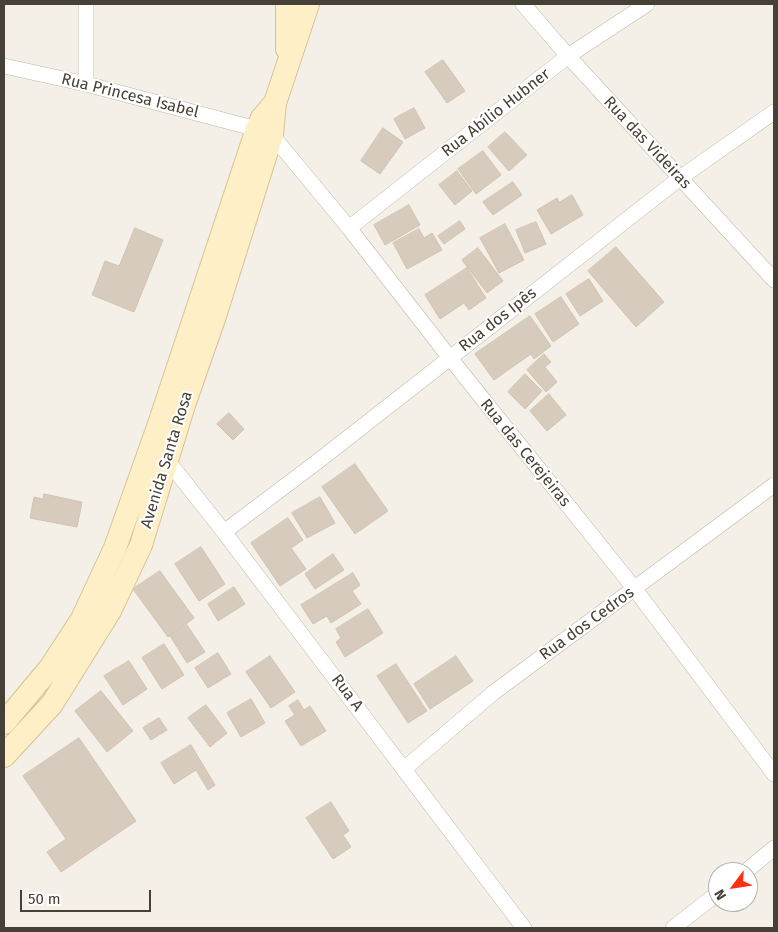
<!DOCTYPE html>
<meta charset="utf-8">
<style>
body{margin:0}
#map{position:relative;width:778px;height:932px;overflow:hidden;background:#f4f0e7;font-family:"Fira Sans",sans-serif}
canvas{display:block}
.frame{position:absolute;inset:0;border:5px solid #474036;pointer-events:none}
.north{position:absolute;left:708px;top:862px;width:50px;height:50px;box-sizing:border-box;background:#fff;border:1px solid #b5b3af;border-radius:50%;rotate:239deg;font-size:14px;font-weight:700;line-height:20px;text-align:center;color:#474036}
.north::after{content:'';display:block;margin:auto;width:18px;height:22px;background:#ff2f13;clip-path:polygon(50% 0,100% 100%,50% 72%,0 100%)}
.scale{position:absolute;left:20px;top:890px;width:131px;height:22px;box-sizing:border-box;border:2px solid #474036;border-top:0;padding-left:6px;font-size:15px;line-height:18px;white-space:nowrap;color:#474036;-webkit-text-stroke:4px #fff;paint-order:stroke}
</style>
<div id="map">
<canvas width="778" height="932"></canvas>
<div class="frame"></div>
<div class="north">N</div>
<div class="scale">50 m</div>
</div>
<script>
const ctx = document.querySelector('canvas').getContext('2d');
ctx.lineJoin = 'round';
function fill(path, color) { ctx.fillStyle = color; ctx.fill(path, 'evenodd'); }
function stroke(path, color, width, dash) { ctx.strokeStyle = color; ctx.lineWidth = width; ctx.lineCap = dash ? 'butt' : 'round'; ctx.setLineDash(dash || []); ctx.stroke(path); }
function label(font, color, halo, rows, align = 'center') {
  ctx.font = font + ' "Fira Sans",sans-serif'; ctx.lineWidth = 4; ctx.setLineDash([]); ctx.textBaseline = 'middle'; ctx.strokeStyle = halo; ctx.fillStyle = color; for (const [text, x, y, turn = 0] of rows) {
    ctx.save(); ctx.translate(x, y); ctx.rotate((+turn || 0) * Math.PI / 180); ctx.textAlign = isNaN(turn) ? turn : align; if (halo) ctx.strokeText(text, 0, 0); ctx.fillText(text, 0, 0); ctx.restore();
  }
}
const building = new Path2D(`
 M443,60L465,91L447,103L425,72Z
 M414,108L425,128L405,139L394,119Z
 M383,128L403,142L380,174L361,161Z
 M505,132L527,155L509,171L488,147Z
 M483,151L501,175L476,194L458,169Z
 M457,171L472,191L455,205L439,185Z
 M513,182L522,195L493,215L483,202Z
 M572,195L583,215L551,234L537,210L557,198L559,202Z
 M409,205L420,225L385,245L374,225Z
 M460,221L465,229L444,244L438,236Z
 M536,222L546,244L525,253L516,230Z
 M505,224L524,260L499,273L480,238Z
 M135,228L163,240L134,312L92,295L105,261L119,266Z
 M419,229L424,238L432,233L442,250L407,269L393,243Z
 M616,247L664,302L636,327L588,271Z
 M478,248L503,281L487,293L462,260Z
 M467,268L486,298L469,310L464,303L440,319L425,295Z
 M589,279L603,301L580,316L566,294Z
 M561,297L579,324L553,342L535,314Z
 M530,316L551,346L534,359L531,354L494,380L475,354Z
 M544,354L551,362L545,367L557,382L546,392L527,370Z
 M525,374L542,391L525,409L508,392Z
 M549,394L566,415L547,431L530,411Z
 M229,413L244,429L233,440L217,424Z
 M355,464L388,511L355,534L322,487Z
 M44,494L82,502L77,527L30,518L34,497L43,499Z
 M320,497L335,523L307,538L292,513Z
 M288,518L303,540L291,548L306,569L280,586L251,543Z
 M201,547L225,584L199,601L175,564Z
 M333,554L344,570L315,589L305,574Z
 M160,571L194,618L168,637L133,589Z
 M353,573L360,585L352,591L361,604L331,623L327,616L313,624L301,605Z
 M234,587L245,604L218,621L208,604Z
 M368,609L383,633L345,657L336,642L341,638L336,629Z
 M187,625L205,652L187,663L170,636Z
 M164,644L184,675L162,689L142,658Z
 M218,653L231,674L208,688L195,668Z
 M270,656L295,692L271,708L246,672Z
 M456,656L473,681L430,709L414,684Z
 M129,661L147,689L123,705L104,676Z
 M396,664L427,711L408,723L377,676Z
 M101,691L133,731L107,752L75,711Z
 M251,699L265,723L241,737L227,713Z
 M298,700L304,710L310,706L326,731L301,746L285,721L295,715L289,706Z
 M206,705L227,733L210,747L188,718Z
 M159,718L167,730L151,740L143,728Z
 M79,738L136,821L61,872L47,852L66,839L23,776Z
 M191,745L215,785L208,790L196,770L174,784L161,763Z
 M331,802L349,831L343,835L351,847L333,859L306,818Z`);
fill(building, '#d6cbbc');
stroke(building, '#d1c3af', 1);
const street = new Path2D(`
 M86,4V84
 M523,4L568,56L774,280
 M4,66L86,84L257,129L272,135L349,228L450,358L634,588L774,774
 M349,228L568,56L647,4
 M167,460L224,532L524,928
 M224,532L317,462L680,178L774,112
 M404,769L493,693L774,485
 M745,872L774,848
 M673,928L718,893`);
const secondary = new Path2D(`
 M287,4V49
 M4,723L50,668L82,619L115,548L158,427L257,129L262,118L274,104
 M4,756L52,704L110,611L141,545L184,405L215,316L272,135L275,103L308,4`);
stroke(street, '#c0b7a9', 16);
stroke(secondary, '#d6c395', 24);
stroke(street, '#fff', 15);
stroke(secondary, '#ffefc6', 22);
label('16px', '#474036', '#fff', [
 ["Rua Princesa Isabel",130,96,14],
 ["Rua Abílio Hubner",496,113,-38],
 ["Rua das Videiras",647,143,47],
 ["Rua dos Ipês",498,320,-38],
 ["Rua das Cerejeiras",525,453,51],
 ["Avenida Santa Rosa",167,460,-73],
 ["Rua dos Cedros",587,624,-36],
 ["Rua A",347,693,53]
]);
</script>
